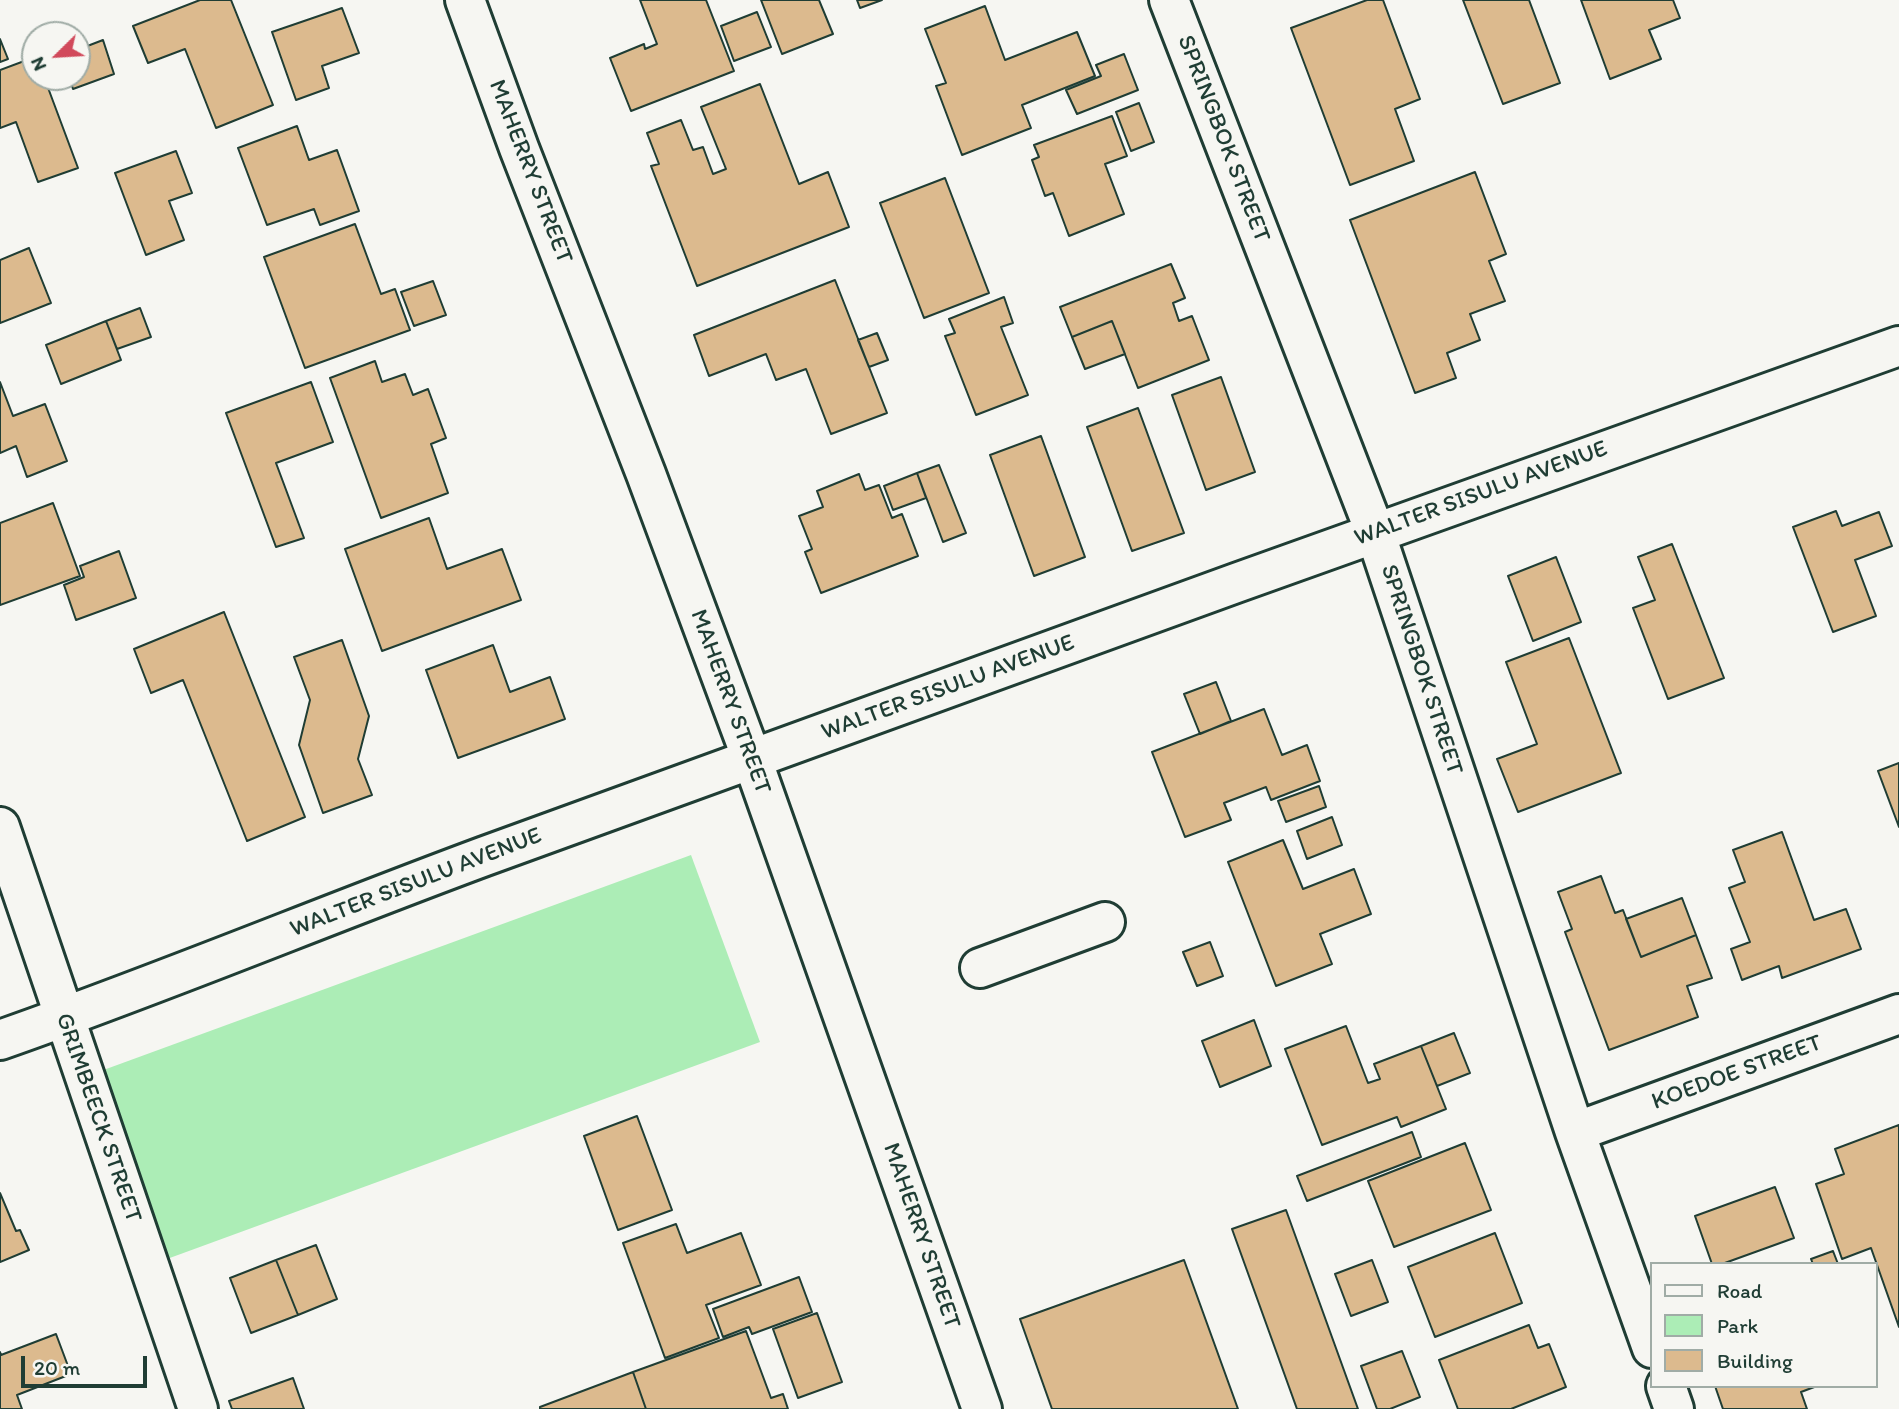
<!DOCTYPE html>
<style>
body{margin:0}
#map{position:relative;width:1899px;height:1409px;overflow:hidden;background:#f6f6f2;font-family:Itim,sans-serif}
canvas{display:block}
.legend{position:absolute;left:1650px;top:1262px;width:228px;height:126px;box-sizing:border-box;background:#f6f6f2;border:2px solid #a0aca6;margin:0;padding:9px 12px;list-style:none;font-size:21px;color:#1f3d34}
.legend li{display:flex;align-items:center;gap:14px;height:35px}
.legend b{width:35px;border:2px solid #a0aca6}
.north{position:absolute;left:21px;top:21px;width:70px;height:70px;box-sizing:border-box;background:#f6f6f2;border:2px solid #a0aca6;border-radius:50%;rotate:246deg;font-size:19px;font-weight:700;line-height:28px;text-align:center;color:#1f3d34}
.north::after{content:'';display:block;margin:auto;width:24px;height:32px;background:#d1495b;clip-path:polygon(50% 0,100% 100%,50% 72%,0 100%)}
.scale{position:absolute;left:21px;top:1356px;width:126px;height:32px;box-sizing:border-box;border:4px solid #1f3d34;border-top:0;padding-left:9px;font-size:21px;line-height:24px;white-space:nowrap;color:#1f3d34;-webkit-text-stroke:5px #f6f6f2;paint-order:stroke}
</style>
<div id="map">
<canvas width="1899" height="1409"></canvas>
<ul class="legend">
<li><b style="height:9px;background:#f6f6f2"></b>Road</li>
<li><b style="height:19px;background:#acedb6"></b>Park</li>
<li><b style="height:19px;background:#dcba8e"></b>Building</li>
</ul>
<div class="north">N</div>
<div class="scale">20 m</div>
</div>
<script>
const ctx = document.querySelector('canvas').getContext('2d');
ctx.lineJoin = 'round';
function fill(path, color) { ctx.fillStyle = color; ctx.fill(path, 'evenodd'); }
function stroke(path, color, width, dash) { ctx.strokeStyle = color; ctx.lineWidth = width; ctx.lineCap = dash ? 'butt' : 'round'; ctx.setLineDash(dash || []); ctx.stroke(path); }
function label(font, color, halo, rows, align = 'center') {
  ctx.font = font + ' Itim,sans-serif'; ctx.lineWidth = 5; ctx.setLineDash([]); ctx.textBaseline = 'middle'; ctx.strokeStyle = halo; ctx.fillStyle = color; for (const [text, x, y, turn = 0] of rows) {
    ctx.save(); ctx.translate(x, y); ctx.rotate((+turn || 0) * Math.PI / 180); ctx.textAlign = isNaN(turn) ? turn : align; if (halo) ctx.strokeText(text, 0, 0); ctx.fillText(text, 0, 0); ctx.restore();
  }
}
fill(new Path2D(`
 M691,855L760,1042L167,1259L98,1072Z`), '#acedb6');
const building = new Path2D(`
 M200,0H231L273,105L216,128L185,49L148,63L133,26Z
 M640,0H706L734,71L631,111L610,58L644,44L645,49L657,44Z
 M761,0H819L833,34L782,54Z
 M857,0H882L860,8Z
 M1367,0H1383L1420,99L1395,109L1414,161L1350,185L1291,28Z
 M1463,0H1529L1560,83L1503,104Z
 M1581,0H1673L1680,18L1649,30L1661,59L1610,79Z
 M985,6L1005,60L1077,32L1095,76L1022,105L1031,128L962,155L936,86L946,83L925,29Z
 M342,8L359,53L322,66L329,88L296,100L272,32Z
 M757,12L771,47L734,61L721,26Z
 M0,39L8,59L0,62Z
 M103,40L114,74L73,89L69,77H77V50Z
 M1124,54L1138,90L1077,114L1066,90L1101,76L1096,65Z
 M35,57V77H44L78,168L38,182L16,122L0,128V70Z
 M760,84L799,184L828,172L849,227L697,286L651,166L659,164L647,133L681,120L693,150L703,147L713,174L726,169L701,107Z
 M1139,103L1154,142L1131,151L1116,112Z
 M1112,116L1127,156L1105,164L1124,214L1069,236L1053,193L1045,196L1032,160L1039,157L1034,145Z
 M297,126L309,160L337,150L359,211L320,225L314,209L267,225L238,148Z
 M176,151L192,193L169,201L184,240L146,255L115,173Z
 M1475,172L1506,254L1489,261L1505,301L1470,314L1480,340L1447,353L1456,378L1415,393L1350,220Z
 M945,178L989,293L924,318L880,203Z
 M355,224L381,294L395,289L410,330L305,368L264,257Z
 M29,248L51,303L0,323V260Z
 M1171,264L1185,298L1173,303L1179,321L1192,316L1209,360L1138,388L1112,321L1072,337L1060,307Z
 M835,280L887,413L831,434L806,369L776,380L766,354L709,376L694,335Z
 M433,281L446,315L414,326L401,292Z
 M1004,297L1013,323L1001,327L1028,395L976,415L945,336L955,333L949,319Z
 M140,308L151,337L117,349L106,321Z
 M106,321L121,360L61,384L46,345Z
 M1112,321L1125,354L1085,369L1072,337Z
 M877,333L888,360L869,367L858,340Z
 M375,361L382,382L405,374L413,395L428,389L446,438L431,444L448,493L381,518L330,378Z
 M1221,377L1255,472L1206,490L1172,395Z
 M0,382L13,416L45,404L67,461L27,477L16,446L0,453Z
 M311,382L333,442L276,463L304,538L276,547L226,413Z
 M1138,408L1184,533L1132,551L1087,427Z
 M1041,436L1085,557L1034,576L990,455Z
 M939,465L966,533L943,542L917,473Z
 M917,473L926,498L893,510L884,486Z
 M859,474L865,490L879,485L892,518L902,514L918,556L821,593L805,552L812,549L799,516L823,507L817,491Z
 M53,503L80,576L0,605V523Z
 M1836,511L1842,526L1879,512L1892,546L1855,560L1876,616L1833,632L1793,527Z
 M429,518L447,569L502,549L521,600L382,651L345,549Z
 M1672,544L1724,678L1668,699L1633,608L1655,600L1638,557Z
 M119,551L136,598L76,620L64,585L84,577L80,566Z
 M1556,557L1581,622L1533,641L1508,576Z
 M224,612L305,817L247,841L183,680L151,693L134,649Z
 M1569,638L1621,773L1518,812L1497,759L1537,744L1506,662Z
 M342,640L369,716L358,759L372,795L323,813L299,745L310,700L294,657Z
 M493,645L510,692L550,677L565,719L458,758L426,670Z
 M1216,682L1231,721L1200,734L1184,694Z
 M1264,709L1282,755L1307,745L1320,781L1271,800L1266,787L1224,803L1231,820L1185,837L1152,752Z
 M1899,763V827L1878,771Z
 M1319,786L1326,807L1286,822L1278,801Z
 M1332,817L1342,845L1307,859L1297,831Z
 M1782,832L1814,920L1846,909L1861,949L1782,978L1779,966L1742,980L1731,949L1750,942L1729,888L1745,882L1733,850Z
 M1283,840L1303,889L1354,869L1371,914L1320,934L1332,964L1276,986L1228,862Z
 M1601,876L1615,913L1623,910L1641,957L1696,935L1712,978L1687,986L1698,1017L1609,1050L1565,932L1572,929L1558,892Z
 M1682,898L1696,935L1641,957L1626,919Z
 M1210,942L1223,976L1197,986L1183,952Z
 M1254,1020L1271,1066L1220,1087L1202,1041Z
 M1346,1026L1368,1083L1380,1079L1374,1064L1421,1046L1446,1109L1401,1127L1397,1117L1322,1145L1285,1049Z
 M1454,1033L1470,1073L1437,1086L1421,1046Z
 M637,1116L672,1210L618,1230L584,1136Z
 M1899,1125V1327L1871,1248L1842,1259L1816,1184L1844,1174L1835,1149Z
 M1412,1132L1421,1157L1307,1201L1297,1176Z
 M1465,1143L1491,1210L1394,1247L1368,1181Z
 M1775,1187L1794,1238L1722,1264H1712L1695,1216Z
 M0,1193L16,1231L20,1230L29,1250L0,1262Z
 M1286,1210L1358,1409H1297L1232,1229Z
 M676,1224L687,1253L741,1233L761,1285L706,1305L719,1338L665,1358L623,1243Z
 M1495,1233L1522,1303L1435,1337L1408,1267Z
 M316,1245L337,1299L298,1315L276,1260Z
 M1833,1251L1838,1264H1813L1811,1259Z
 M276,1260L298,1315L251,1333L230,1278Z
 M1184,1260L1238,1409H1052L1020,1319Z
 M1372,1260L1388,1302L1351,1316L1335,1274Z
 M799,1277L812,1312L752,1334L749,1327L723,1337L713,1309Z
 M817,1313L842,1382L798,1398L773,1329Z
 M1529,1325L1538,1348L1549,1344L1566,1387L1511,1409H1458L1439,1360Z
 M746,1331L771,1398L783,1394L788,1409H646L633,1372Z
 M56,1334L71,1374L17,1395L22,1409H0V1352L1,1355Z
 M1402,1351L1420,1397L1390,1409H1377L1361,1366Z
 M633,1372L646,1409H540V1407Z
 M293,1378L304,1409H232L229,1401Z
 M1715,1386H1817L1801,1392L1807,1409H1723Z`);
fill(building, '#dcba8e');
stroke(building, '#1f3d34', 2);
const minor = new Path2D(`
 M465,0L519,148L646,474L752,759L982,1409
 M1169,0L1375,532L1575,1132L1652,1348
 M0,827L198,1409
 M980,968L1105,922
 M0,1040C163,983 323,916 485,856C955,684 1427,513 1899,346
 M1575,1132L1899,1014
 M1666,1386L1674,1409`);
stroke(minor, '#1f3d34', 44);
stroke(minor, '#f6f6f2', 38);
label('24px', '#1f3d34', '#f6f6f2', [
 ["SPRINGBOK STREET",1223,139,69],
 ["MAHERRY STREET",530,172,69],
 ["WALTER SISULU AVENUE",1481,494,-20],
 ["SPRINGBOK STREET",1421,670,72],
 ["WALTER SISULU AVENUE",948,688,-20],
 ["MAHERRY STREET",730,702,70],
 ["WALTER SISULU AVENUE",416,883,-21],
 ["KOEDOE STREET",1737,1073,-20],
 ["GRIMBEECK STREET",98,1118,71],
 ["MAHERRY STREET",921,1236,71]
]);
</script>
